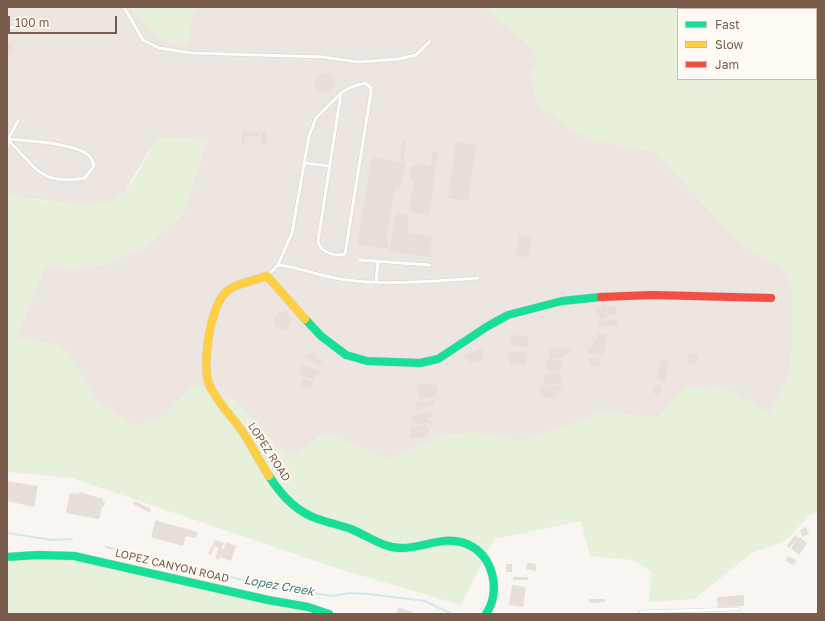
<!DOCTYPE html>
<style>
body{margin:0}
#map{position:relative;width:825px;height:621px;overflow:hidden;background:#f9f5f0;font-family:"Golos Text",sans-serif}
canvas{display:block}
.frame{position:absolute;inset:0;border:8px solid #7a5c4d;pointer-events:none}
.legend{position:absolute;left:677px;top:8px;width:140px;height:72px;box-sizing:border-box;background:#fffaf3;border:1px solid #cabbb1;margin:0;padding:5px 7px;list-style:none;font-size:12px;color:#7a5c4d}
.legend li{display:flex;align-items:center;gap:8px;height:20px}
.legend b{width:20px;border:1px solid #cabbb1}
.scale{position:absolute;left:8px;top:16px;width:109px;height:18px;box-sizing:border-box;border:2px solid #7a5c4d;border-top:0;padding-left:5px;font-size:12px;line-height:14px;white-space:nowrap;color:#7a5c4d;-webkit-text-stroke:3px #fffaf3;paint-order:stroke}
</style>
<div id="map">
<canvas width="825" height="621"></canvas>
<div class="frame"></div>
<ul class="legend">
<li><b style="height:5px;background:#16e098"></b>Fast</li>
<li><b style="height:5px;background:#ffcf43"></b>Slow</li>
<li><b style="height:5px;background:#f24e42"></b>Jam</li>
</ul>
<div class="scale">100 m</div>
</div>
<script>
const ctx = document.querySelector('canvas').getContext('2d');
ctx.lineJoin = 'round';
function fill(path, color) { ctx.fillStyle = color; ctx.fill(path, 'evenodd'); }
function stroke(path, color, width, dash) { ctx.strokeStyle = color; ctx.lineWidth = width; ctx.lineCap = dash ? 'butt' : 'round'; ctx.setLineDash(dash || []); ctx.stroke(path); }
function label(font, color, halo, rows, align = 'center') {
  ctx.font = font + ' "Golos Text",sans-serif'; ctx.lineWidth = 4; ctx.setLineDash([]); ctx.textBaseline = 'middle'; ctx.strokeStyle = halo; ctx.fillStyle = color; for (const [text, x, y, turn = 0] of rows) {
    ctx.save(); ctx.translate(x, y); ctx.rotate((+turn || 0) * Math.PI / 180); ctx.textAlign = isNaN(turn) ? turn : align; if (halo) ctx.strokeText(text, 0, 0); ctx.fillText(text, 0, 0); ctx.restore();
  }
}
fill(new Path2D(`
 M7,7H131L135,14L189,45L191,16L201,7H486L531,47L537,59L536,67L586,139L655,151L739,242L782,267L792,286V352L787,382L769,414L727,389L687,387L657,418L606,412L519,442L480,433L445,435L389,460L325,433L293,456L278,447L237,402L194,385L163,418L157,422L132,426L97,401L65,350L58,345L16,338L45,265L69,269L105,265L123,255L145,248L181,216L185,209L207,139L157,138L123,194L107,204H71L7,195Z`), '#ede5e0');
fill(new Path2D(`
 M131,7H201L191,16L189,45L167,43L135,14Z
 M486,7H818V512L811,514L785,541L752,553L694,599L649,602L652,572L633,560L590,556L581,521L494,539L461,605L336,568L72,478L7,472V195C34,199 105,214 123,193C135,181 148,154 157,138L207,139L185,209L181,216L145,248L123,255L105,265L69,269L45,265L16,338L58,345L66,350L97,401L132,426L157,422L163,418L194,385L237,402L278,447L293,456L325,433L389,460L445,435L480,433L519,442L606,412L657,418L687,387L727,389L769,414L787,382L792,352V286L782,268L739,242L655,151L586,139L538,106L530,71L536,67C539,38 498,29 486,7ZM678,9H816V79H678Z
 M51,559L70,560L313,614H7V562Z`), '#e7f0db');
stroke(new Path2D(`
 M7,533L52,540L72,539
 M106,547L276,588L333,596L350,593L368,594L425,601L452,614`), '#d0e8ea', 2);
fill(new Path2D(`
 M7,40L15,49L7,56Z
 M315 83a10 10 0 1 1 20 0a10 10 0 1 1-20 0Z
 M242,131L259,132V136H245V143H242Z
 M266,132L267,144L262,145L261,133Z
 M402,141H406L404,161L400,160Z
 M456,142L476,145L468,201L448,198Z
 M432,153H438L429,215L409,212L414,179H409L411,166H416V164L431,166Z
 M372,157L406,163L400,188H395L386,242L389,243L387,249L357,244Z
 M396,213L409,215L407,233L432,236L430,257L389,251Z
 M519,236L532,238L529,257L516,256Z
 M606,304V307H616V315H607V318L600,319V315L596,316L595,308L600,307V305Z
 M287,312L291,317L290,326H287V329L280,330V327H275L274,316H279V313Z
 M617,320V325L598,326V321Z
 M598,333L607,335L603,356L587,353L588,347H592L594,339L597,340Z
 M512,335L528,336V347L510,345Z
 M562,347V350L570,349L571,353L565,354L566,357L549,359L548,348Z
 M482,348L484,355L480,357L483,360L468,364L464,355Z
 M509,351L527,353L526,365L510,364V360L507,359Z
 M312,352L317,354L316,358L322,360L320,365L305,358L307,354L311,356V353Z
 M687.5 358a5.5 5.5 0 1 1 11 0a5.5 5.5 0 1 1-11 0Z
 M590,357L601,359L600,367L589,365Z
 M562,360L563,366L560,367V370L547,371L546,361Z
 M661,360L669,362L665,381L657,379Z
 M302,365L320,371L318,377L315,376L314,380L299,374Z
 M560,373L561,384L544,385L543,374Z
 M303,378L313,382L311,389L300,385Z
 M429,383V386L436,384L438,392H435L438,396L420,399L417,385Z
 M563,385V388L559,389L558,395L554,394V397L544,398V395H541L540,387Z
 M652.5 390a4.5 4.5 0 1 1 9 0a4.5 4.5 0 1 1-9 0Z
 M423,400L424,403L434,400L435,404L416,409L415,402Z
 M430,411L433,416L427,419V420H430L432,425L429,426L428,422L418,425L417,421L413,422L411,416Z
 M426,424L430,433L426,434L427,437L411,438L410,428Z
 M7,481L38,486L34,507L7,501Z
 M79,492L103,499V502H105L104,507L102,506L99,519L66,513L70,493L79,494Z
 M135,501L151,509L150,513L133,504Z
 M156,519L158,521L197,532L196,538L186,536L183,546L151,537Z
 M806,527L809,534L802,537L800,530Z
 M795,535L798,538L789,548L787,546Z
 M799,537L807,543L799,555L791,548Z
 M215,540L224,543L221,549L223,550L226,542L236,546L231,561L220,557L219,560L215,558L219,548L214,546L211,555L208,554Z
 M788,556L796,560L794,565L786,561Z
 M527,563L536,564V571L526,569Z
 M506,564H512V572H506Z
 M513,577H528V580H513Z
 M512,585L526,587L523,607L509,605Z
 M744,595V606L718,607L717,597Z
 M589,599H605V602L589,603Z
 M399,607L416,614H396Z`), '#e6ded7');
const lane = new Path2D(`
 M124,7L143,40L159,48L192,53L323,57L358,62L399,59L416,55L430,41
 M7,28L39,24
 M7,139C36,167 40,186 85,178L94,166C93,163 92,159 90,157C80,143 25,141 8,139
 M7,148L8,139L18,121
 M305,163L329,166
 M360,260L430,265
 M278,265C299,267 319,276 340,279C382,286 435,281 478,278
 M268,275L278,265L292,233L309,136L316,118L341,93L351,87L365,83L371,88V92L345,254C334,257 320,252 318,241L341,93
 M376,282L378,262
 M641,612L738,609`);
const fast = new Path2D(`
 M305,319L321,336L346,355L367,361L420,363L438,359L488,326L508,315L562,301L601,297
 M269,476C281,495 296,512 318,519C329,523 340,525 351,529C368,536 384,549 404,548C425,547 447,535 467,544C494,556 501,591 486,614
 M7,557L38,555L74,556L268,600L308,607L329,614`);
const slow = new Path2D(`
 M269,476C260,462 253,448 244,434C233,417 217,403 209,384C202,364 210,309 225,293C235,283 254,281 267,276L305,319`);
const jam = new Path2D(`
 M601,297L652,295L771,298`);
stroke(lane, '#d7d1cb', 4);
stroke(fast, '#d9d2cb', 9);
stroke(slow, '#d9d2cb', 9);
stroke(jam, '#d9d2cb', 9);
stroke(lane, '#fefefd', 3);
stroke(fast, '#16e098', 8);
stroke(slow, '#ffcf43', 8);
stroke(jam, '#f24e42', 8);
label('11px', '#7a5c4d', '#fffaf3', [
 ["LOPEZ ROAD",269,452,57],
 ["LOPEZ CANYON ROAD",172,566,13]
]);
label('italic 12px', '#437c86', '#fffaf3', [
 ["Lopez Creek",279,586,10]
]);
</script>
